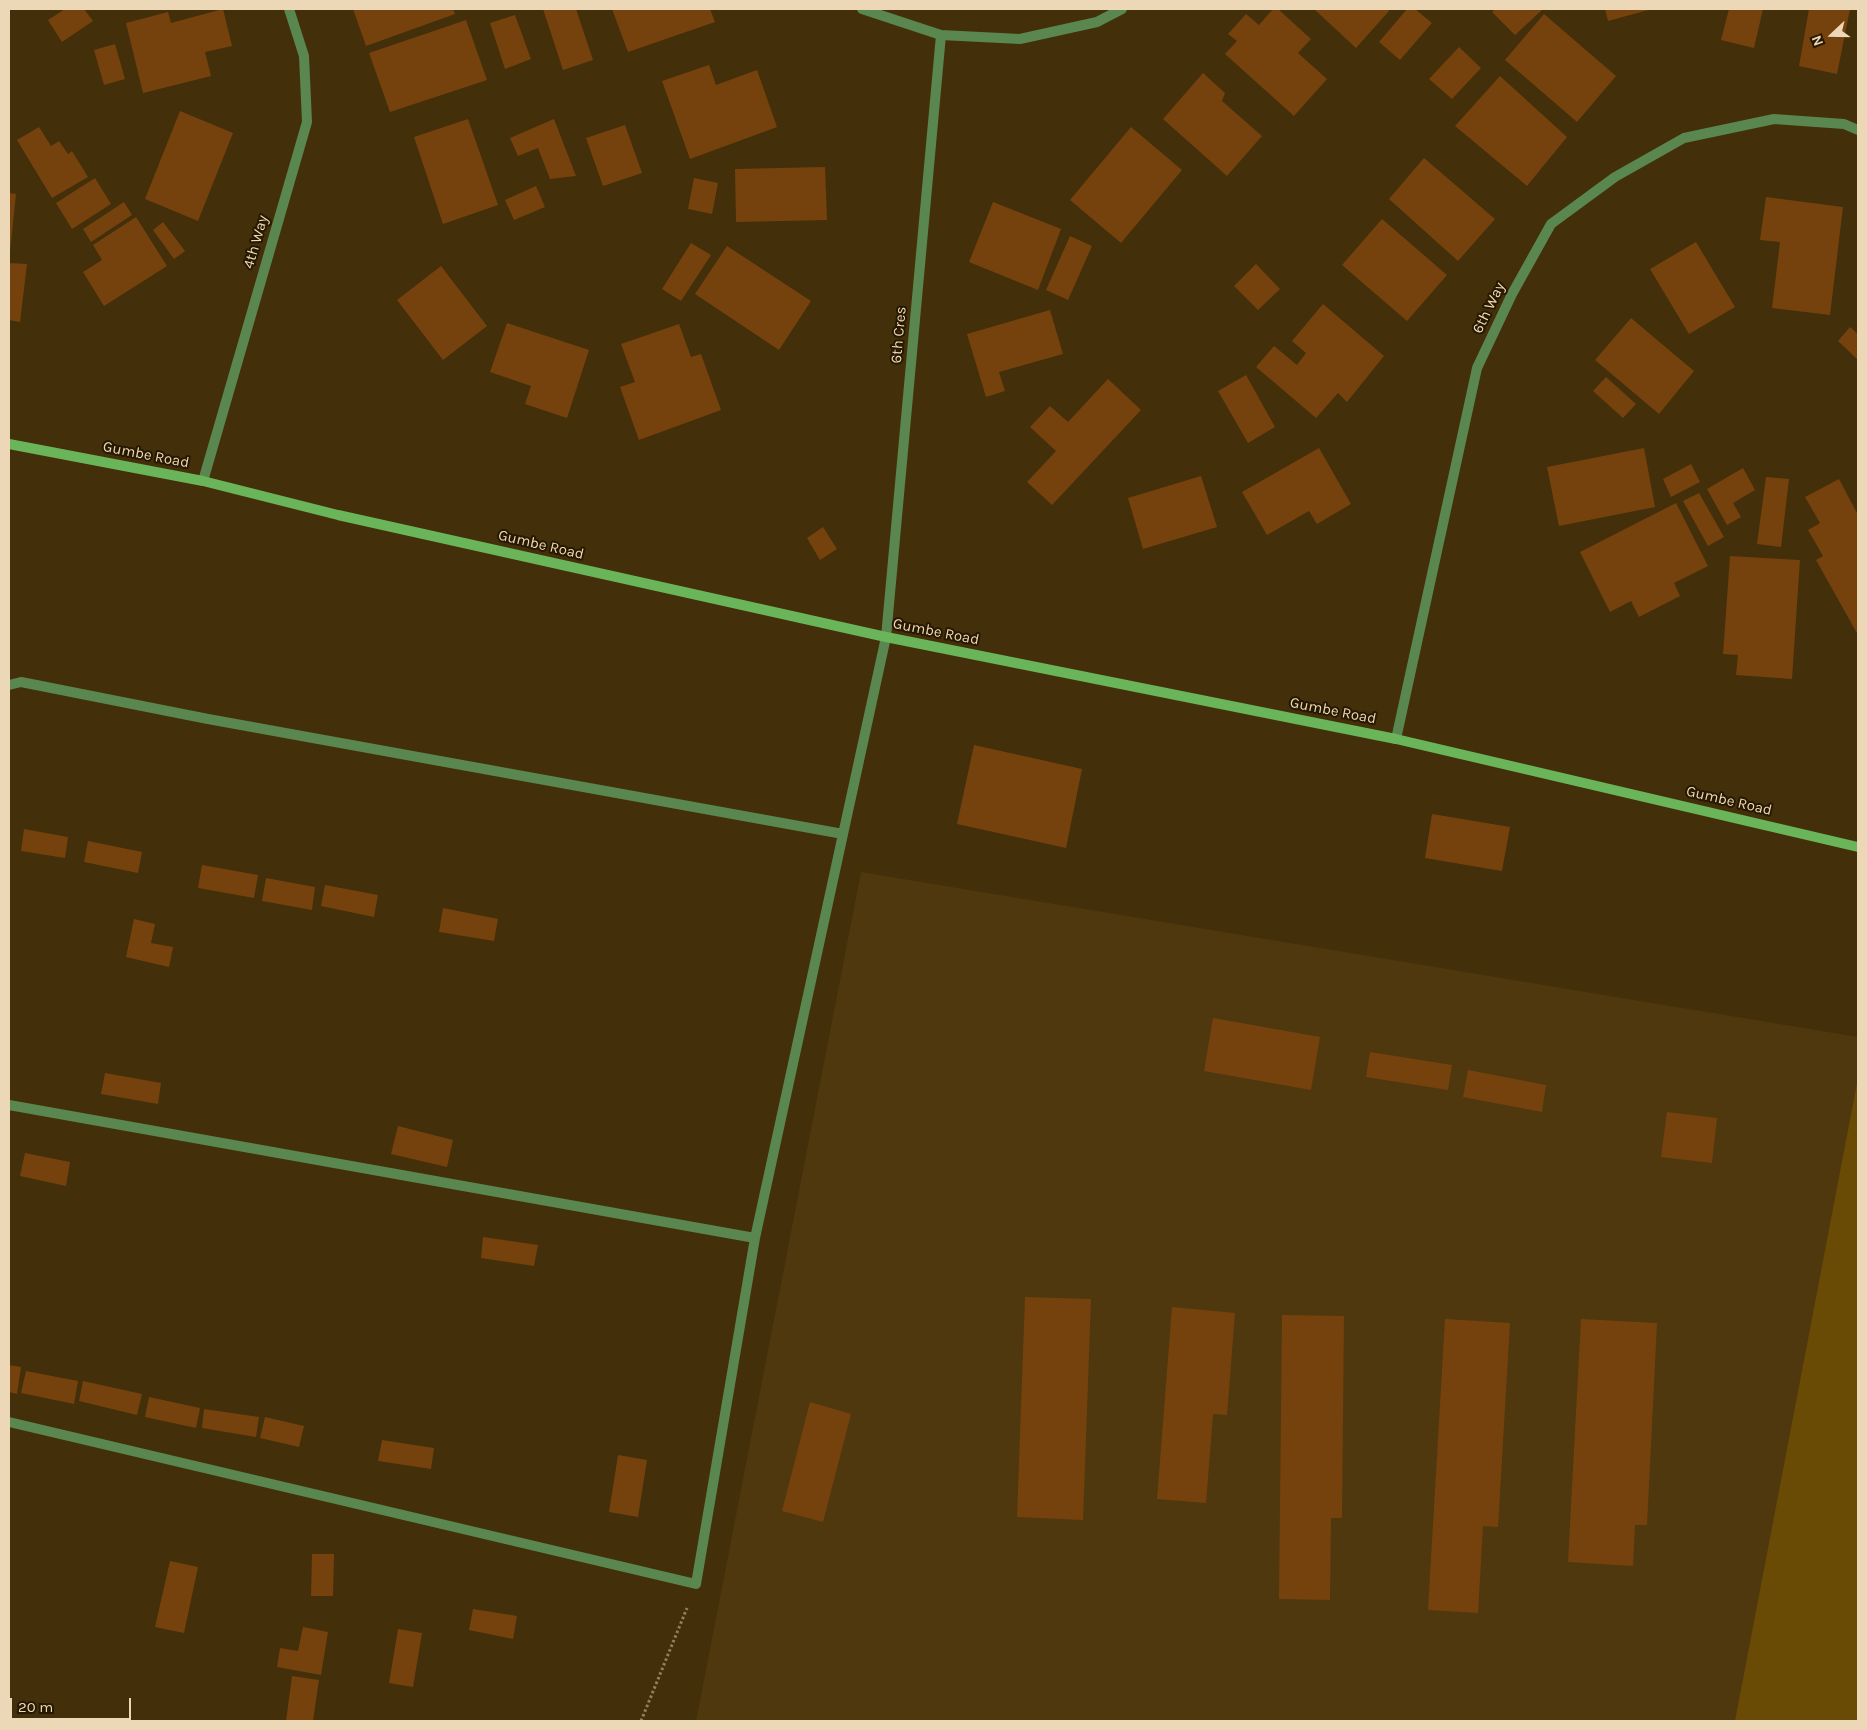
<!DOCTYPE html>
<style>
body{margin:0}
#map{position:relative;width:1867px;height:1730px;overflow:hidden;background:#432f09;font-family:Karla,sans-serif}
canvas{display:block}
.frame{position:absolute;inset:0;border:10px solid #ecd8b6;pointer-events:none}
.north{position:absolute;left:1807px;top:10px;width:50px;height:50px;-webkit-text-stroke:4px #271800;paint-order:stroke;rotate:249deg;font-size:14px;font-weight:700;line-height:20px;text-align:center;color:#ecd8b6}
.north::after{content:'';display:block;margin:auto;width:18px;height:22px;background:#ecd8b6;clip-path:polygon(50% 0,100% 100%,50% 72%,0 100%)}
.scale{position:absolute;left:10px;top:1698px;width:121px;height:22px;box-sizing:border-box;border:2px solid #ecd8b6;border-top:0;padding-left:6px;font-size:15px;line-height:18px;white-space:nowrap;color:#ecd8b6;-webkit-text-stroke:4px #271800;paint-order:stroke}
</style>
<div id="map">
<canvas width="1867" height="1730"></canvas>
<div class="frame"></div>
<div class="north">N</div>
<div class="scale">20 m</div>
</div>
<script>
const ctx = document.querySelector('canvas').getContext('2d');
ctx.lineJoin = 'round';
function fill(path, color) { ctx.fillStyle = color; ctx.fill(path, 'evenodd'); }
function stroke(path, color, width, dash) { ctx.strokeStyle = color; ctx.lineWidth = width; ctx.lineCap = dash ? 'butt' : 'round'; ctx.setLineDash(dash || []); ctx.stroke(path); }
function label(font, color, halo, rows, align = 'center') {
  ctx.font = font + ' Karla,sans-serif'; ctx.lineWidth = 4; ctx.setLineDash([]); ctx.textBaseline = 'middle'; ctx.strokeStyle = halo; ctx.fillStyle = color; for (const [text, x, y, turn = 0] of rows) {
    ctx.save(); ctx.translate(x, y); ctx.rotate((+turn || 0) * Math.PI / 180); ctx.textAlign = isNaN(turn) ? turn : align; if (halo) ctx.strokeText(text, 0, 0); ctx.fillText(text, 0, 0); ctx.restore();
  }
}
fill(new Path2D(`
 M861,872L1858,1037V1721H696Z`), '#4f380d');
fill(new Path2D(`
 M1858,1078V1721H1735Z`), '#6a4b05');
fill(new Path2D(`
 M65,9H84L93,21L62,42L48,20Z
 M223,9L232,46L205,52L211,76L143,93L126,23L168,12L171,23Z
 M353,9H453L455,14L366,46Z
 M543,9H576L593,60L563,70Z
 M612,9H710L715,22L628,52Z
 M1273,9H1278L1311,39L1298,53L1327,79L1294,116L1225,54L1237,41L1228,34L1246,14L1259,25Z
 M1314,9H1387L1389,11L1356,48Z
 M1407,9H1415L1432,23L1400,60L1379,42Z
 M1495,9H1543L1515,35L1492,12Z
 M1605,9H1652L1608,21Z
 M1729,9H1763L1754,48L1721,40Z
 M1809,9H1850L1837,74L1799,66Z
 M1544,14L1616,76L1577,122L1505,60Z
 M515,15L531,59L505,69L490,23Z
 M466,20L487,80L390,112L369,53Z
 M115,44L125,79L104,85L94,50Z
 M1459,47L1481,68L1452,99L1429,79Z
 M709,65L716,85L757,70L777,127L690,159L662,81Z
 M1203,73L1225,93L1222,101L1262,136L1227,176L1163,119Z
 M1500,76L1567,137L1527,186L1455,126Z
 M180,111L233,133L198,221L145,199Z
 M468,119L498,205L443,224L414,137Z
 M554,119L576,176L550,179L538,148L518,156L510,138Z
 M625,125L642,173L603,186L586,138Z
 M39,127L51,146L59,141L68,154L72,151L88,177L52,198L17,140Z
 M1131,127L1182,170L1121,243L1070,200Z
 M1424,158L1495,219L1458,261L1389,199Z
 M825,167L827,220L736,222L735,169Z
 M95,178L111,204L72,229L56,203Z
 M694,178L718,183L712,214L688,209Z
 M536,186L545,207L514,220L505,200Z
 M9,193L16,194L10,252H9Z
 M1766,197L1843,207L1830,315L1772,308L1780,242L1760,240Z
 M124,202L132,215L91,242L83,229Z
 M993,202L1061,229L1038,290L969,262Z
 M136,217L167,266L104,306L83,272L102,260L93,245Z
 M1382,219L1447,275L1407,321L1342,265Z
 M163,222L185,251L174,259L153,230Z
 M1070,236L1092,246L1068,300L1046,290Z
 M1696,242L1735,307L1689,334L1650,269Z
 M691,243L711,255L681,301L662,289Z
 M727,246L811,301L779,350L695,294Z
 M9,263L27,264L20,322L9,320Z
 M1256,264L1280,289L1258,310L1234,286Z
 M441,266L487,326L443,360L397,300Z
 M1323,304L1384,356L1347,402L1338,393L1316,418L1256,367L1274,346L1297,365L1306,353L1292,341Z
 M1050,310L1063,354L999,372L1005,391L986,397L967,334Z
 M1631,318L1694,371L1659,414L1595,360Z
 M507,323L589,350L567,418L525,404L531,386L490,372Z
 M679,324L691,357L701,354L721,410L639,440L620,387L635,382L621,344Z
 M1850,327L1858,334V360L1838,341Z
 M1246,375L1275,427L1248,443L1218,391Z
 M1606,377L1636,404L1623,418L1593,391Z
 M1108,379L1141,410L1052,505L1027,482L1056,451L1030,427L1050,406L1068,422Z
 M1319,448L1351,504L1317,524L1309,511L1267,535L1242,492Z
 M1644,448L1655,507L1559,526L1547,467Z
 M1691,464L1700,482L1671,497L1663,479Z
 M1743,468L1755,490L1733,503L1741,517L1727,525L1707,489Z
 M1201,476L1217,527L1143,549L1128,498Z
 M1766,477L1789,479L1781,547L1757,544Z
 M1839,479L1858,515V635L1816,560L1823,556L1808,530L1820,523L1805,497Z
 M1699,493L1724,537L1708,546L1683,501Z
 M1676,503L1708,566L1674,583L1680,596L1639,617L1631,601L1610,612L1580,552Z
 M823,527L837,549L820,560L807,538Z
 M1730,556L1800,560L1792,679L1736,675L1738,655L1723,654Z
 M974,745L1082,769L1066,848L957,824Z
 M1432,814L1510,827L1502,871L1425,858Z
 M24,829L68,837L65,858L21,851Z
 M88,841L142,852L138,873L84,862Z
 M202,865L258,875L254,898L198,888Z
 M266,878L315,887L312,910L262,901Z
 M325,885L378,895L374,917L321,906Z
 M443,908L498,919L494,941L439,932Z
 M134,919L155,924L151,943L173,947L169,967L126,957Z
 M1213,1018L1320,1037L1311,1090L1204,1071Z
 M1370,1052L1452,1065L1448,1090L1366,1077Z
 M1468,1070L1546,1085L1542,1112L1463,1097Z
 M105,1073L161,1083L158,1104L101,1094Z
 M1667,1112L1717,1118L1712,1163L1661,1157Z
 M398,1126L453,1140L447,1167L391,1154Z
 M25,1153L70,1162L66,1186L20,1176Z
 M483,1237L538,1245L534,1266L481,1258Z
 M1025,1297L1091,1299L1083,1520L1017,1517Z
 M1172,1307L1235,1313L1227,1415L1213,1414L1206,1503L1157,1499Z
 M1282,1315L1344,1316L1342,1518H1331L1330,1600L1279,1599Z
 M1445,1319L1510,1323L1498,1527L1483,1526L1478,1613L1428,1610Z
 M1581,1319L1657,1323L1647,1525H1635L1633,1566L1568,1562Z
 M9,1365L21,1367L17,1394L9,1392Z
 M26,1371L78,1381L74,1404L21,1393Z
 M83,1381L142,1394L137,1415L79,1401Z
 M149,1397L200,1408L196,1428L145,1417Z
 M810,1402L851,1414L823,1522L782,1511Z
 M204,1409L259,1417L256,1437L202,1428Z
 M265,1417L304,1426L299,1447L260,1438Z
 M382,1440L434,1448L431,1469L378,1461Z
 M618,1455L647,1460L638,1517L609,1512Z
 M312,1554H334L333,1596H311Z
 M170,1561L198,1567L184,1633L155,1627Z
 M473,1609L517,1616L513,1639L469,1630Z
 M303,1627L328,1632L321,1675L277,1667L280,1648L298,1651Z
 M398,1629L422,1633L413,1687L389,1683Z
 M292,1676L319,1680L313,1721H286Z`), '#75420e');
stroke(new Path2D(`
 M641,1721L687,1608`), '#937f5b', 3, [2.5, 2.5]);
stroke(new Path2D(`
 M862,9L941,35L1020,39L1097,22L1122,9
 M203,481L307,122L304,56L289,9
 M9,685L21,682L208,719L843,834
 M1396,739L1477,368L1512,294L1551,224L1615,177L1684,138L1774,119L1844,124L1858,130
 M9,1105L755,1238
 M9,1422L696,1584L755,1238L886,637L941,35`), '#59874f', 10);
stroke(new Path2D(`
 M9,444L203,481L338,515L886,637L1396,739L1858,847`), '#6ab55a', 10);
label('15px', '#ecd8b6', '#271800', [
 ["4th Way",256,242,-74],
 ["6th Way",1489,308,-64],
 ["6th Cres",899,335,-85],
 ["Gumbe Road",146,455,11],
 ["Gumbe Road",541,545,13],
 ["Gumbe Road",936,632,11],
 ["Gumbe Road",1333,711,11],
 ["Gumbe Road",1729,801,13]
]);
</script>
